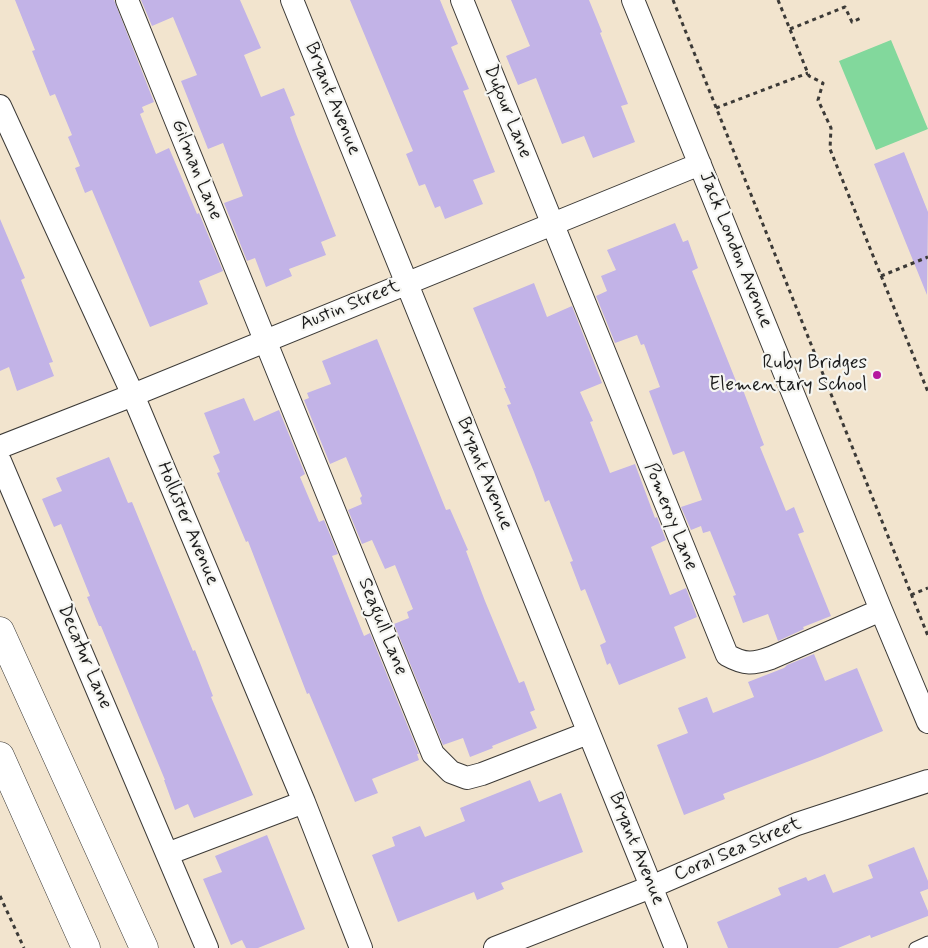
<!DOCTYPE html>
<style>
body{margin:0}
canvas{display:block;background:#f2e4ce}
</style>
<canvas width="928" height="948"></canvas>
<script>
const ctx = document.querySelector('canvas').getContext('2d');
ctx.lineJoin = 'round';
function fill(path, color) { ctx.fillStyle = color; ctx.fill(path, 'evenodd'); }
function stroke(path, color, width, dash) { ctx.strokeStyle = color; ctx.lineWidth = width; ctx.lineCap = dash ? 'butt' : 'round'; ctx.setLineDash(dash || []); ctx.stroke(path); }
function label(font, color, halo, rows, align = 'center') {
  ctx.font = font + ' Mynerve,sans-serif'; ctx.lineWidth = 4.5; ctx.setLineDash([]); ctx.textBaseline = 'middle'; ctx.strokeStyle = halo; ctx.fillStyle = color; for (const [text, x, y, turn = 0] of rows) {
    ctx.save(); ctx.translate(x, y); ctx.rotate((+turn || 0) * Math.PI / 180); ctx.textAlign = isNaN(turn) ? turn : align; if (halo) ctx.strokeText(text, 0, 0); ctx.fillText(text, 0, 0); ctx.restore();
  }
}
fill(new Path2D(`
 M891,40L928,129L876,150L839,61Z`), '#82d89c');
fill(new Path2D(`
 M15,0H114L154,102L142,107L144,112L140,114L156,154L169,148L197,214L199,213L223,271L199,281L208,304L150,327L92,190L85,193L75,168L80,166L68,137L72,135L55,94L50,96L32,51L35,50Z
 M141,0H240L261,48L244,55L261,97L284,88L295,115L290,117L296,134L336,236L321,242L326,255L289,269L292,276L266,287L255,258L247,261L224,203L243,196L223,143L208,149L181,81L197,75L173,17L152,26Z
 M350,0H440L458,44L451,47L469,89L463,91L495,172L473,180L483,204L445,219L440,206L435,208L425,184L419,186L406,154L413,151Z
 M511,0H589L602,32L600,33L628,104L621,106L635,142L593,158L584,136L562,144L536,78L518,85L506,56L530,46Z
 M904,152L928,212L927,295L874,164Z
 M0,219L25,278L21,280L53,362L49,363L54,376L17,391L9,367L0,371Z
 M675,223L683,242L688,240L698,268L692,271L740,391L743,390L764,445L760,447L786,511L794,507L804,532L798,534L831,616L803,627L804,629L778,641L768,614L743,623L733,596L736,595L710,531L703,533L701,526L691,530L681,507L702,500L684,451L673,455L649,391L660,387L644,344L641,345L637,335L615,343L596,296L607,291L601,276L616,270L607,250Z
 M534,283L547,317L572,306L602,383L580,392L593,421L590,422L610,473L635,464L655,518L657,517L666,540L651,547L670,595L686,588L697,617L674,627L686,658L619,685L610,663L607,665L600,645L606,642L585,589L581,591L570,562L573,561L549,500L545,502L534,472L507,405L511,404L504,388H506L473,308Z
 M377,339L446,510L450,509L468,550L466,551L485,601L519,683L524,681L535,710L530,712L537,728L492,746L493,748L470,757L463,738L443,745L394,624L409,618L407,612L413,609L395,565L385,569L372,540L362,544L348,510L362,504L360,498L362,496L346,457L330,464L304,400L309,398L307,393L331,384L322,361Z
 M244,398L254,421L279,410L305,474L300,477L319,522L324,520L338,554L332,556L364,636L370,633L419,754H417L419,760L372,779L378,793L355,802L309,693L307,694L248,541L246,542L217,473L220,472L213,456L220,453L204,413Z
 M109,457L128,503L132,502L193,651L195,650L213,696L211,697L253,795L194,818L188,804L175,810L164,780H165L101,626H99L87,597L90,596L61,524L54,527L42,499L62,491L56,478Z
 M814,654L825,681L857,668L883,731L820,757L723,794L725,799L684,815L657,745L688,733L678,708L707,697L713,713L754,697L748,682L784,668L787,665Z
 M530,780L539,802L561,793L583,852L501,883L504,889L477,900L474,892L398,922L372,855L395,846L392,837L420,826L425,837L465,821L460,808Z
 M267,835L305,929L258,948H246L242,940L231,945L203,879L222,872L215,856Z
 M914,847L928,881V889L920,892L928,911V916L871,938L870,935L838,948H728L717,922L781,895L778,888L806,877L808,881L825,874L833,893L873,878L868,865Z`), '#c2b3e7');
const lane = new Path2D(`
 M915,948L928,942`);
const street = new Path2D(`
 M127,0L433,754L451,772L467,778L482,774L588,733
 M292,0L676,948
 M462,0L727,655C745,665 753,664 771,658L881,610
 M633,0L881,610L928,722
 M0,106L133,395L304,802L361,948
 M0,447L133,395L700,164
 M0,461L207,948
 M167,854L304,802
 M495,948L651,887L797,824L928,781`);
const secondary = new Path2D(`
 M0,631L144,948
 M0,756L86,948`);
stroke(lane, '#3c3a37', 13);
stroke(street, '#3c3a37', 24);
stroke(secondary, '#3c3a37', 29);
stroke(new Path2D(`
 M673,0L928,636
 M778,0L809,76L823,83L818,100L831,128L830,149L928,392
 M790,29L845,7L852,22L861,18
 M716,108L808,73
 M881,276L928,257
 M911,595L928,588
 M0,896L24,948`), '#3c3a37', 3, [4, 4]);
stroke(lane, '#fff', 11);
stroke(street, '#fff', 22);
stroke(secondary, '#fff', 28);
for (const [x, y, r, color] of [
 [877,375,5,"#b5179e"]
]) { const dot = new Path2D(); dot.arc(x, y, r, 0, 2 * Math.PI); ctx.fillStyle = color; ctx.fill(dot); stroke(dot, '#f6f6f2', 2); }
label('19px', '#1c1c1c', '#f6f6f2', [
 ["Bryant Avenue",332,99,68],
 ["Dufour Lane",507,112,68],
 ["Gilman Lane",196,170,68],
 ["Jack London Avenue",735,250,68],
 ["Austin Street",350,306,-22],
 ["Bryant Avenue",484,474,68],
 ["Pomeroy Lane",670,517,68],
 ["Hollister Avenue",187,524,67],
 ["Seagull Lane",382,627,68],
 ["Decatur Lane",84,657,67],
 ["Bryant Avenue",636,849,68],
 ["Coral Sea Street",738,850,-23]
]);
label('19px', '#1c1c1c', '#f6f6f2', [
 ["Ruby Bridges",867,364],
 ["Elementary School",867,386]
], 'right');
</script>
